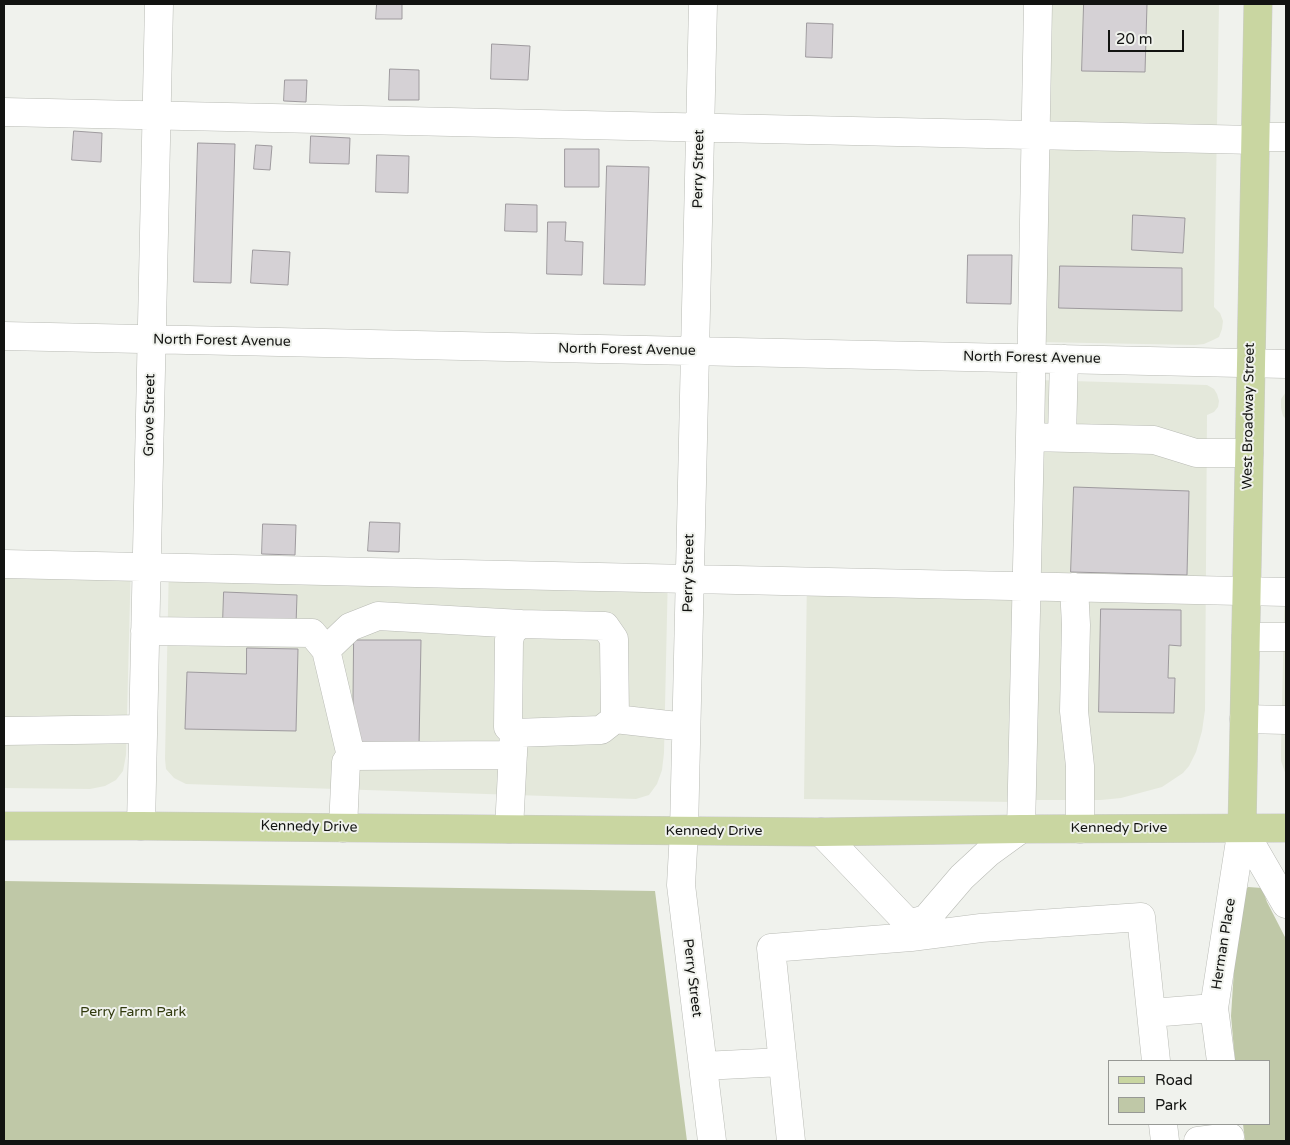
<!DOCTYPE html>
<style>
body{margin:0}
#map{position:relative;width:1290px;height:1145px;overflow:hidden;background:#f0f2ed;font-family:"Varela Round",sans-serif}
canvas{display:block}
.frame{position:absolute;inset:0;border:5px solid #121311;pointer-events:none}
.legend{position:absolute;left:1108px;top:1060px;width:162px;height:65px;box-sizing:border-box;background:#f0f2ed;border:1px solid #979995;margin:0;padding:6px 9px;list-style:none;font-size:15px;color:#121311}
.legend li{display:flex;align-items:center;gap:10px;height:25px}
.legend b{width:25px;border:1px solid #979995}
.scale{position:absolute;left:1108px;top:30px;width:76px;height:22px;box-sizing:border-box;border:2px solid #121311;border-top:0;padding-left:6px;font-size:15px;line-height:18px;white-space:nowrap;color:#121311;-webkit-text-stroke:4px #f0f2ed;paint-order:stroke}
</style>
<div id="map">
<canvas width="1290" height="1145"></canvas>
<div class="frame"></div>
<ul class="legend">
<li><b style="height:6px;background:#c9d6a1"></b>Road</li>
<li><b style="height:14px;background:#bfc8a7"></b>Park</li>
</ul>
<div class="scale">20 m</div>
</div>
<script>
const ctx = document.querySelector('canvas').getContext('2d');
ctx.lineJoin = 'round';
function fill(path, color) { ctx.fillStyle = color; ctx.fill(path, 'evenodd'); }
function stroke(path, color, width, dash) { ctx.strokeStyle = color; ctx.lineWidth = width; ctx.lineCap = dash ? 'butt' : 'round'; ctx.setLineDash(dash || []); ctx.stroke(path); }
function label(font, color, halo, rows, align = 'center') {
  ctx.font = font + ' "Varela Round",sans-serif'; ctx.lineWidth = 4; ctx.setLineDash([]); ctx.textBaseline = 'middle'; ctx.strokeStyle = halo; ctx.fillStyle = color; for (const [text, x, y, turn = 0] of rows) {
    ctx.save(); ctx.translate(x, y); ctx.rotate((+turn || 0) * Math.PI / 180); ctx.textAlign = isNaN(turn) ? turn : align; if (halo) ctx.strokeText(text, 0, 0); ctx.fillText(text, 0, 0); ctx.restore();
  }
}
fill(new Path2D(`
 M1047,4H1219L1214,307L1220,313L1223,321L1222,329L1219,337L1213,340L1204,344L1195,345L1038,342Z
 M1038,380L1207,385L1214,389L1217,394L1219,401L1218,407L1214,412L1207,415L1205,710L1202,731L1196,752L1189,766L1183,773L1162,787L1121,798L1101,800H1030Z
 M1286,392V419L1283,416L1281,408V399Z
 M1286,527V775L1281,761V750Z
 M4,556L131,559L126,755L123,771L116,780L105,786L90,789L4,788Z
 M169,560L668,571L664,753L662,770L657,784L649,795L636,799L186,784L174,778L166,769L165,759Z
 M807,575L1017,578L1014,802L804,799Z`), '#e4e8db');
fill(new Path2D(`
 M4,881L655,891L687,1141H4Z
 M1248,887L1262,888L1267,902L1286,939V1141H1245L1243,1124H1269V1061H1235L1231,1016L1238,909L1244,892Z`), '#bfc8a7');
const building = new Path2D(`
 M377,4H402V19H376Z
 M1084,4H1147L1145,72L1082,71Z
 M807,23L833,24L832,58L806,57Z
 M492,44L530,46L528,80L491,79Z
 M390,69L419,70V100H389Z
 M285,80H307L306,102L284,101Z
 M74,131L102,133L101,162L72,160Z
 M311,136L350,138L349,164L310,163Z
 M198,143L235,144L231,283L194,282Z
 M256,145L272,146L270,170L254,169Z
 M565,149H599V187H565Z
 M377,155L409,156L408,193L376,192Z
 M607,166L649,167L645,285L604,284Z
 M506,204L537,205V232L505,231Z
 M1133,215L1185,218L1183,253L1132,250Z
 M548,222H566L565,241L583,242L582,275L547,274Z
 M253,250L290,252L288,285L251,283Z
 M968,255H1012L1011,304L967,303Z
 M1060,266L1182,268V311L1059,308Z
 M1074,487L1189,491L1187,575L1071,572Z
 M370,522L400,523L399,552L368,551Z
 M263,524L296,525L295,555L262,554Z
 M224,592L297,595L296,625L223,622Z
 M1101,609L1181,610V646L1169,645L1168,678H1175L1174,713L1099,712Z
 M354,640H421L419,746L353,745Z
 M247,648L298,649L296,731L185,729L187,672L246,674Z`);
fill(building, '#d5d1d5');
stroke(building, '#9e9a9e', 1);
const minor = new Path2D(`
 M703,4L684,831L681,885L712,1141
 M4,112L1255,140
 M1255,137H1286
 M4,336L1286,364
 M1030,437L1154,440L1196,453H1249
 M1062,437L1064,359
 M4,564L1286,592
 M1074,587L1076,625L1074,711L1080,766V829
 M145,631L312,633L326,650L351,756
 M1246,637H1286
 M326,650L350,627L378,616L521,624
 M615,719L686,727
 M1244,719L1286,720
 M4,731L143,729
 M141,826L159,4
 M343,828L346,762L351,756L513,755
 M1242,828L1286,904
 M509,829L514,733L508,727L509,640L512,631L521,624L605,626L614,639L615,719L601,730L514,733
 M821,832L909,924L911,937
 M909,924L926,919L962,877L988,853L1021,829L1030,437L1038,4
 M1151,1013L1214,1008
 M1221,1061L1214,1008L1242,828
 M703,1066L782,1062
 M1163,1124L1165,1141
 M791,1141L771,948L911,937L981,928L1141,917L1156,1061
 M1198,1141L1230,1137`);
const major = new Path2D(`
 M4,826H141L821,832L1021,829L1286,828
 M1242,828L1258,4`);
stroke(minor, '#b9bbb5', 29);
stroke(major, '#cbcbcb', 29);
stroke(minor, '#fff', 28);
stroke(major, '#c9d6a1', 28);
label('14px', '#121311', '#f0f2ed', [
 ["Perry Street",699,169,-89],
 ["North Forest Avenue",222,341,1],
 ["North Forest Avenue",627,350,1],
 ["North Forest Avenue",1032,358,1],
 ["Grove Street",150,415,-89],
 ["West Broadway Street",1249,416,-89],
 ["Perry Street",689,573,-89],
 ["Kennedy Drive",309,827,1],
 ["Kennedy Drive",1119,828],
 ["Kennedy Drive",714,831],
 ["Herman Place",1224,944,-81],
 ["Perry Street",692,978,83]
]);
label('14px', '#30390d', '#f0f2ed', [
 ["Perry Farm Park",133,1012]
]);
</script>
